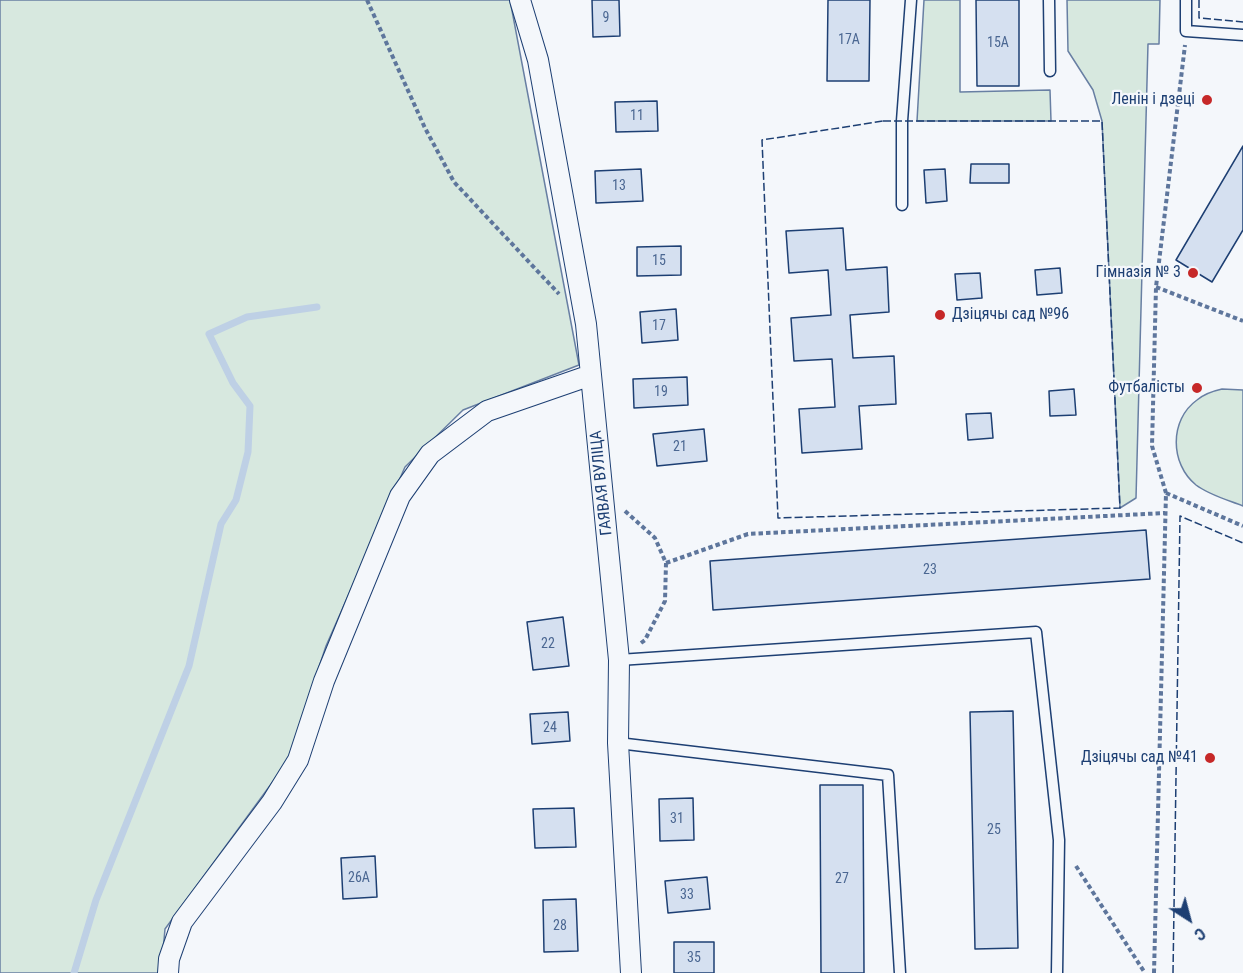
<!DOCTYPE html>
<meta charset="utf-8">
<style>
body{margin:0}
#map{position:relative;width:1243px;height:973px;overflow:hidden;background:#f4f7fb;font-family:"Roboto Condensed",sans-serif}
canvas{display:block}
.north{position:absolute;left:1159px;top:889px;width:60px;height:60px;-webkit-text-stroke:4px #f4f7fb;paint-order:stroke;rotate:144deg;font-size:16px;font-weight:700;line-height:24px;text-align:center;color:#1d3f73}
.north::after{content:'';display:block;margin:auto;width:21px;height:27px;background:#1d3f73;clip-path:polygon(50% 0,100% 100%,50% 72%,0 100%)}
</style>
<div id="map">
<canvas width="1243" height="973"></canvas>
<div class="north">С</div>
</div>
<script>
const ctx = document.querySelector('canvas').getContext('2d');
ctx.lineJoin = 'round';
function fill(path, color) { ctx.fillStyle = color; ctx.fill(path, 'evenodd'); }
function stroke(path, color, width, dash) { ctx.strokeStyle = color; ctx.lineWidth = width; ctx.lineCap = dash ? 'butt' : 'round'; ctx.setLineDash(dash || []); ctx.stroke(path); }
function label(font, color, halo, rows, align = 'center') {
  ctx.font = font + ' "Roboto Condensed",sans-serif'; ctx.lineWidth = 4.5; ctx.setLineDash([]); ctx.textBaseline = 'middle'; ctx.strokeStyle = halo; ctx.fillStyle = color; for (const [text, x, y, turn = 0] of rows) {
    ctx.save(); ctx.translate(x, y); ctx.rotate((+turn || 0) * Math.PI / 180); ctx.textAlign = isNaN(turn) ? turn : align; if (halo) ctx.strokeText(text, 0, 0); ctx.fillText(text, 0, 0); ctx.restore();
  }
}
const green = new Path2D(`
 M0,0H510L579,365L463,410L405,467L326,646L288,761L165,929L161,973H0Z
 M924,0H960V92L1050,90L1051,121H917Z
 M1067,0H1160L1159,44H1148L1136,498L1120,508L1102,121L1093,90L1068,51Z
 M1222,389L1243,390V506C1228,500 1209,495 1196,485C1170,464 1169,420 1197,400C1204,394 1213,391 1222,389Z`);
fill(green, '#d7e8df');
stroke(green, '#687fa3', 1.5);
stroke(new Path2D(`
 M74,973L96,900L189,666L221,524L236,500L248,452L250,406L233,383L209,334L247,317L317,307`), '#bed0e5', 7);
const building = new Path2D(`
 M592,0H619L620,36L593,37Z
 M828,0H870L869,81H827Z
 M976,0H1019V86H977Z
 M657,101L658,131L616,132L615,102Z
 M1243,146V230L1212,282L1176,260Z
 M971,164H1009V183H970Z
 M641,169L643,201L596,203L595,171Z
 M945,169L947,201L926,203L924,170Z
 M843,228L846,270L887,267L889,312L850,315L853,358L894,356L896,404L859,406L862,449L802,453L799,409L835,407L832,359L794,361L791,318L831,315L828,270L789,273L786,231Z
 M681,246V275L637,276V247Z
 M1060,268L1062,293L1037,295L1035,270Z
 M980,273L982,298L957,300L955,274Z
 M676,309L678,340L642,343L640,312Z
 M687,377L688,405L634,408L633,379Z
 M1074,389L1076,415L1050,416L1049,391Z
 M991,413L993,438L968,440L966,414Z
 M704,429L707,461L657,466L653,434Z
 M1146,530L1150,579L713,610L710,561Z
 M563,617L569,666L533,670L527,622Z
 M1013,711L1018,948L975,949L970,712Z
 M568,712L570,741L532,744L530,714Z
 M820,785H863L864,973H821Z
 M693,798L694,840L660,841L659,799Z
 M574,808L576,847L535,848L533,809Z
 M375,856L377,897L343,899L341,858Z
 M707,877L710,909L668,913L665,881Z
 M576,899L578,951L544,952L543,900Z
 M674,942H714V973H674Z`);
fill(building, '#d5e0f0');
stroke(building, '#1d3f73', 1.5);
const lane = new Path2D(`
 M1049,0L1050,71
 M1186,0V31L1243,35
 M902,205V121L911,0
 M619,660L1036,632L1059,840L1057,973
 M618,743L888,775L900,973`);
const street = new Path2D(`
 M520,0L538,60L586,324L619,660L618,743L631,973
 M168,973L169,959L182,922L272,802L298,760L324,681L400,496L430,454L487,411L591,375`);
stroke(lane, '#1d3f73', 13);
stroke(street, '#1d3f73', 22);
stroke(new Path2D(`
 M367,0L425,128L454,182L559,294
 M1156,287L1243,321
 M1166,493L1243,526
 M625,511L655,538L666,563L665,601L645,640L641,643
 M666,563L748,534L1165,513
 M1076,866L1145,973
 M1154,973L1166,493L1152,446L1156,287L1185,45`), '#5e769c', 4, [4.5, 3]);
stroke(lane, '#f4f7fb', 10);
stroke(street, '#f4f7fb', 20);
stroke(new Path2D(`
 M1199,0V18L1243,22
 M883,121H1102L1120,508L778,518L762,140Z
 M1173,973L1180,516L1243,543`), '#1d3f73', 1.5, [8, 3]);
for (const [x, y, r, color] of [
 [1207,100,6,"#c62828"],
 [1193,273,6,"#c62828"],
 [940,315,6,"#c62828"],
 [1197,388,6,"#c62828"],
 [1210,758,6,"#c62828"]
]) { const dot = new Path2D(); dot.arc(x, y, r, 0, 2 * Math.PI); ctx.fillStyle = color; ctx.fill(dot); stroke(dot, '#f4f7fb', 2); }
label('14px', '#4b6792', null, [
 ["9",606,18],
 ["17А",849,40],
 ["15А",998,43],
 ["11",637,116],
 ["13",619,186],
 ["15",659,261],
 ["17",659,326],
 ["19",661,392],
 ["21",680,447],
 ["23",930,570],
 ["22",548,644],
 ["24",550,728],
 ["31",677,819],
 ["25",994,830],
 ["26А",359,878],
 ["27",842,879],
 ["33",687,895],
 ["28",560,926],
 ["35",694,958]
]);
label('16px', '#1d3f73', '#f4f7fb', [
 ["Ленін і дзеці",1195,100],
 ["Гімназія № 3",1181,273],
 ["Дзіцячы сад №96",952,315,"left"],
 ["Футбалісты",1185,388],
 ["Дзіцячы сад №41",1198,758]
], 'right');
label('16px', '#1d3f73', '#f4f7fb', [
 ["ГАЯВАЯ ВУЛІЦА",602,483,-96]
]);
</script>
